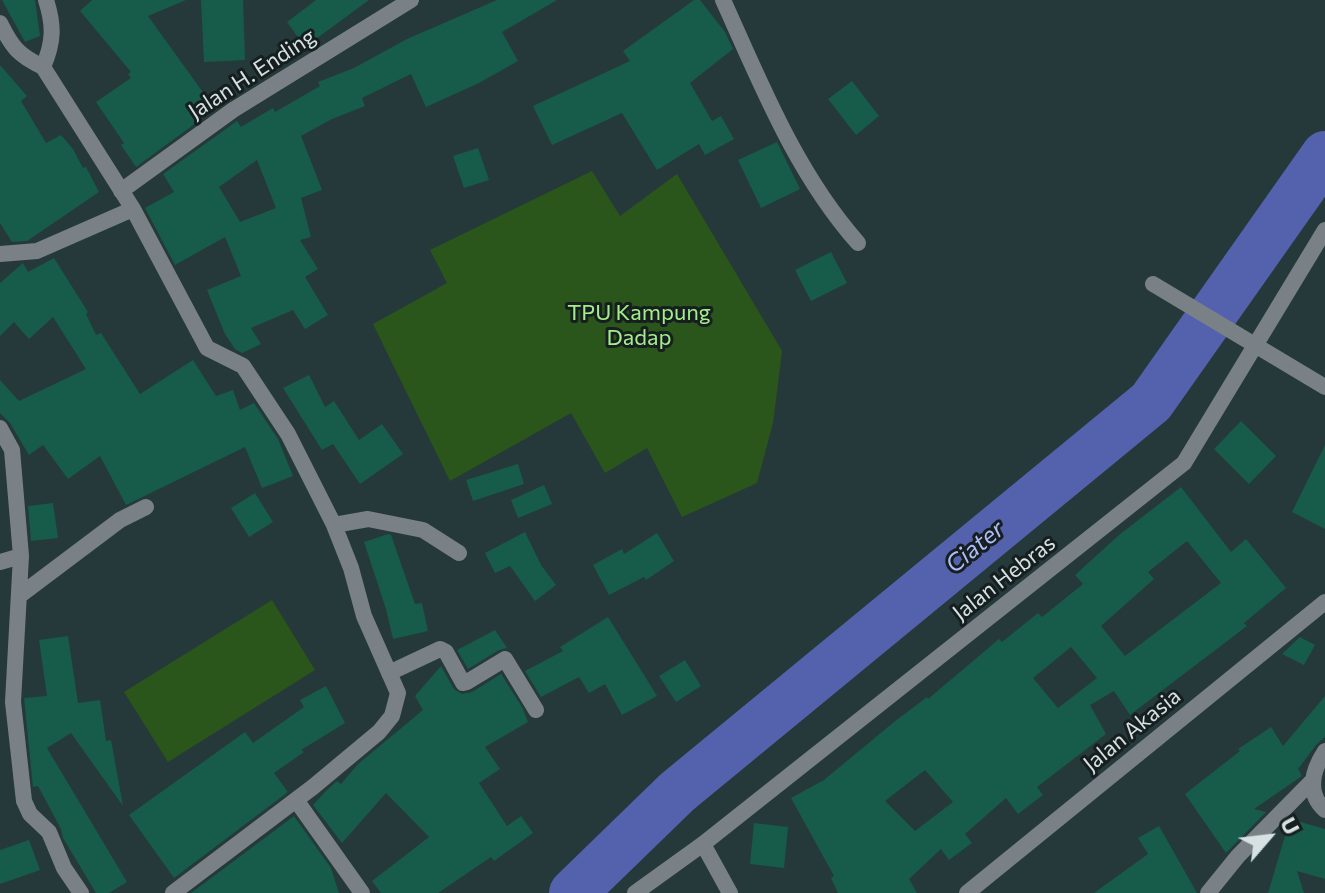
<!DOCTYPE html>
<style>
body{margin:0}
#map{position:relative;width:1325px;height:893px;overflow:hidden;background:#25393b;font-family:Commissioner,sans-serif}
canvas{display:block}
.north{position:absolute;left:1229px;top:797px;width:80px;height:80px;-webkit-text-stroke:6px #161e1f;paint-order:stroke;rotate:62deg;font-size:22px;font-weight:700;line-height:32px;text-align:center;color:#d5e1e3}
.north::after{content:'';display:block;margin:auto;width:28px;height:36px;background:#d5e1e3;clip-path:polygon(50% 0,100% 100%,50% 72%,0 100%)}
</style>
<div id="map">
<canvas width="1325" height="893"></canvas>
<div class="north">U</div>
</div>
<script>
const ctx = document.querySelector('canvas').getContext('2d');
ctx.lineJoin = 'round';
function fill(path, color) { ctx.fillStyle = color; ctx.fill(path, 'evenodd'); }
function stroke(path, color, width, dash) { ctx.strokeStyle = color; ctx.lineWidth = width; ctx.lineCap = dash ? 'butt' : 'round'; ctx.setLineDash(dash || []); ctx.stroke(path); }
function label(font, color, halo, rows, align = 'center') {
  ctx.font = font + ' Commissioner,sans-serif'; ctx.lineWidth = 6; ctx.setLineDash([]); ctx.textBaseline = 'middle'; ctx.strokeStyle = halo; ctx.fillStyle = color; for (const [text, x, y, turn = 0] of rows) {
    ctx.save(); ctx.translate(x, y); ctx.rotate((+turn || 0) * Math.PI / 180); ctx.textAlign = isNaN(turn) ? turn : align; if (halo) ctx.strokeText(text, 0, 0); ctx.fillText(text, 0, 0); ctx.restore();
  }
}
fill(new Path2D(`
 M592,171L620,216L677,174L782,351L773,423L757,483L682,517L647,448L605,473L571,413L450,481L373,324L447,283L430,250Z
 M272,600L315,670L168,762L124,692Z`), '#2b561b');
stroke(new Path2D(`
 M573,893L677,792L1151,402L1325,155`), '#5462ae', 48);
fill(new Path2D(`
 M2,0H35L40,36L25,42Z
 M92,0H186L148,16L215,109L136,167L121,145L124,143L96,102L131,78L128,74L131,72L80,11Z
 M201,0H243L245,60L204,62Z
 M316,0H369L305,47L287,22Z
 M497,0H557L502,32L518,61L479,83L426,107L411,74L362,98L365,106L332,119L301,136L322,190L301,198L311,237L300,240L318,269L305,277L328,315L305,329L293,310L251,328L261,344L242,353L235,349L225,334L207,290L241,276L225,237L175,265L145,208L174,192L163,174L237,121L241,127L273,108L275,112L320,86L318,82L354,68L407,39ZM257,160L276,208L240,222L219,187Z
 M694,0H700L725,32L733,49L690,83L712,121L721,116L734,139L705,155L699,144L657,170L622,113L552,145L533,106L630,61L623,51Z
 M0,65L27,96L21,101L46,143L61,135L73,149L83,168L86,167L99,192L27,241L12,242L0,223Z
 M852,81L879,116L856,135L828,99Z
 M777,142L800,189L761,208L738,160Z
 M478,148L489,180L464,188L453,156Z
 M831,252L847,283L811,301L795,270Z
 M54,258L88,312L86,314L96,335L101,333L140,394L193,360L216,396L233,390L240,410L254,403L278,439L293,476L262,488L245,447L126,505L100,456L68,479L43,445L29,455L10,423L0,413V380L19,401L86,369L53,317L29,339L14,322L0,336V283L23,263L28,272Z
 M309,375L325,407L334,401L359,440L382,424L403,454L360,484L333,444L322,450L283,388Z
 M1241,421L1276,456L1249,484L1214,449Z
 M1325,445V529L1292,512Z
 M518,464L524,484L473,501L466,480Z
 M544,485L552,504L518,518L511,500Z
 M1181,487L1231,552L1246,539L1286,588L1244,623L1247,626L1130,715L1114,691L1090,705L1106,734L1037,787L1043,795L1018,814L1006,798L965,834L972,843L949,860L941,849L909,879L917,893H838L831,878L834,876L791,798L824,780L894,722L927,697L928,699L999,639L1002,642L1038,613L1042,617L1083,584L1075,575L1119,535ZM1187,541L1221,583L1125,656L1101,626L1154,579L1148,572ZM1071,647L1097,678L1058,708L1033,678ZM925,770L953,802L915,831L885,801Z
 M255,493L273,522L249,537L231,508Z
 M53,503L58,538L31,541L28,506Z
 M525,532L541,565L556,585L535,601L510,566L495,573L485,553Z
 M657,533L674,561L646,580L644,577L609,595L593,565L622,549L624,554Z
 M388,534L391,535L415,604L422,603L428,631L393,639L386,609L364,542Z
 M608,617L657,696L622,715L605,684L589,693L579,677L541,697L525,671L563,651L560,647Z
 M495,630L507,648L499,650L468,669L457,650Z
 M68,636L78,703L100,700L106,741L111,740L123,806L71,733L47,748L127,882L109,893H96L63,838L61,829L38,786L33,787L24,698L47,696L39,640Z
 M1300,637L1315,645L1304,665L1282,654Z
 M685,660L701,686L676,702L659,676Z
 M441,666L454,689L462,694L472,692L501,674L522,707L528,722L485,747L500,769L479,783L507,826L521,816L533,833L494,861L491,857L438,893H381L372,881L429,837L386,793L342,843L313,805L326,791L337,781L341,784L358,764L423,710L415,696Z
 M326,686L345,723L301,750L304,752L274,773L288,792L174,878L129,815L245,732L253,743L304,707L300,700Z
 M1325,696V737L1316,745L1298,769L1302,776L1254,809L1266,812L1226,853L1185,794L1240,751L1238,749L1271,727L1283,746Z
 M294,816L331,868L339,893H191Z
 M1290,819L1325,829V879L1297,871L1304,893H1268Z
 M754,823L788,827L784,868L750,864Z
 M1159,826L1197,893H1094L1148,854L1138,838Z
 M29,840L40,870L0,884V850Z`), '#175b4a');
stroke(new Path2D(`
 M46,0C54,25 54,42 43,67L133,209L207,348L243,366L288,434L334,525L351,568L364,616L398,693L392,716L379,732L313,787L173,893
 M723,0C761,84 796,173 858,243
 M0,23C12,47 18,55 43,67
 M121,191L233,110L411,0
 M0,254L37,251L133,209
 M1153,284L1325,387
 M0,428L12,450L21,556L0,562
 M334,525L368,519L423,530L459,553
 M21,556L13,702L24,801L30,814L49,832L64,868L81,893
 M19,596L120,520L146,507
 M389,673L440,649L446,652L463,683L467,682L505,659L536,710
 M1325,751C1312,771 1306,793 1325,810
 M296,800L362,893
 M703,844L730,893
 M635,893L703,844L1184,463L1325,230
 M967,893L1325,602
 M1208,893L1238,856L1312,781`), '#7a8186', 16);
label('22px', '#d5e1e3', '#161e1f', [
 ["Jalan H. Ending",252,74,-33],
 ["Jalan Hebras",1004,578,-38],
 ["Jalan Akasia",1132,730,-39]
]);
label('22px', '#a3ee8a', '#161e1f', [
 ["TPU Kampung",639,313],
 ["Dadap",639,338]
]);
label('italic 24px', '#adbcfb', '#161e1f', [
 ["Ciater",975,547,-39]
]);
</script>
